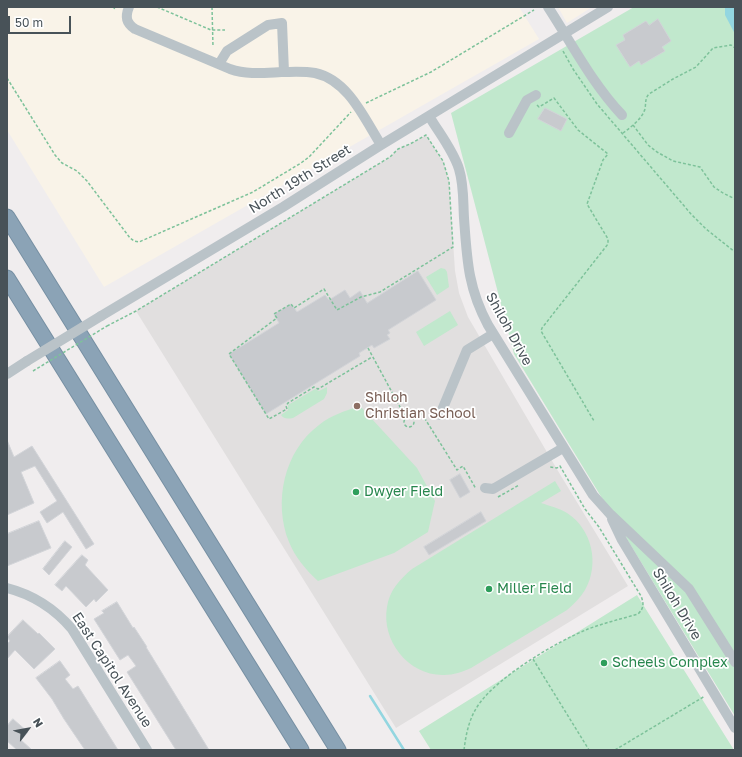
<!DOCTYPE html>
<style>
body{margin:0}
#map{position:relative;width:742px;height:757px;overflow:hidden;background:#f0edee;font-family:"Golos Text",sans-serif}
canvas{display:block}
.frame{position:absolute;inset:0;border:8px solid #485258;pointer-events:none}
.north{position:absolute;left:8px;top:709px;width:40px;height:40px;-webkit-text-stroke:3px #fff;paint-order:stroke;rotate:58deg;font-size:11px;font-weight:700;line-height:16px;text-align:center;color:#485258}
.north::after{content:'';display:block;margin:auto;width:14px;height:18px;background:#485258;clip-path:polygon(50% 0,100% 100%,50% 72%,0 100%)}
.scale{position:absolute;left:8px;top:16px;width:63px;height:18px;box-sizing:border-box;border:2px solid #485258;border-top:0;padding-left:5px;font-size:12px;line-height:14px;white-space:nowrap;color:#485258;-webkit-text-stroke:3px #fff;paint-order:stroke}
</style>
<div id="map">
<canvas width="742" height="757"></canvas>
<div class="frame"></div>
<div class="north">N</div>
<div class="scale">50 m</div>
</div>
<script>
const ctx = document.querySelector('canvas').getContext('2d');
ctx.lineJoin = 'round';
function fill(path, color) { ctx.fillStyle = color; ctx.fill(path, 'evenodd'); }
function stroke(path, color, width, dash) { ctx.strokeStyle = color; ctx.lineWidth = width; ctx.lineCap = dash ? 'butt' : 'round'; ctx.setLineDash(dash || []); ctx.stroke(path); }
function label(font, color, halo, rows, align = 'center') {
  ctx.font = font + ' "Golos Text",sans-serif'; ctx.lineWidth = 3.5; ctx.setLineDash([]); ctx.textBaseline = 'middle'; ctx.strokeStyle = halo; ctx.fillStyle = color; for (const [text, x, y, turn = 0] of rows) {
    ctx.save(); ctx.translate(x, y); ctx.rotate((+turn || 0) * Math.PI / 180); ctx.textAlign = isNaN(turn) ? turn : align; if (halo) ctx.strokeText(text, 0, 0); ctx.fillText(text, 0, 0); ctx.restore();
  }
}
fill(new Path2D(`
 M7,7H519L539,39L104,287L7,130Z
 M558,7H592L567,23Z`), '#f9f3e8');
fill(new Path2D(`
 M426,135L443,161L449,181L455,271L459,293L468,317L558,471L628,586L396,728L136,311L390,157L398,149L410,144Z`), '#e1dfdf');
fill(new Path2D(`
 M634,7H735V716L514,354L451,113Z
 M441,268L445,269L447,272L449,287L437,295L426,277Z
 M450,311L458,325L424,346L416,332Z
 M327,387V393L324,399L293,418C287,419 284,419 281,415L288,410V405L315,389L319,391Z
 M360,406L417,468L435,501L428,532L394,553L318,581C306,570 295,557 289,542C273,502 284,451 319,425C331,415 345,411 360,406Z
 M555,481L561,491L541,503C550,506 559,508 567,513C592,529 600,564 585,590C580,598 574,604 567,610L471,668C462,672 454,675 444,675C409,676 381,641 387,607C389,591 400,579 412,569Z
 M637,595L734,750H431L419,731Z`), '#c1e8cd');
fill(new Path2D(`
 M725,7H735V34L725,15Z`), '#93d6e0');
stroke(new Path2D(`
 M370,696L404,750`), '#93d6e0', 2.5);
const building = new Path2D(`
 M658,19L671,41L662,47L665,51L641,65L639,61L630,67L616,45L625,40L623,35L646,21L649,25Z
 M545,108L567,119L561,131L538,119Z
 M418,271L436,300L388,330L390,333L387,335L390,339L374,348L372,345L359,353L360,356L266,414L229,354L279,323L274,314L291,304L297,312L325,295L329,300L345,290L350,298L360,291L367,303Z
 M7,440L14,457L32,446L94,544L86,549L63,512L47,523L40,512L57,501L35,466L21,472L34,503L7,515Z
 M460,474L470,492L460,498L450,480Z
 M481,512L486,521L429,555L424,547Z
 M39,521L51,548L7,566V534Z
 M65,541L72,547L49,575L43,569Z
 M82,555L88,560L85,565L108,590L96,602L94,599L86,607L66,586L62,591L55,585Z
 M117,602L133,628L134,627L147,647H146L209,750H176L127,672L136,666L128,655L120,660L94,619L104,613L102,611Z
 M23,620L38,634L39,633L55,649L34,669L15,650L7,659V644L10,641L7,637Z
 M60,661L70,675L65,679L73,689L78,686L118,750H85L64,719L52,699L36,678Z
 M13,719L28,732L21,740L32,750H17L7,741V726Z`);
fill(building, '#c8cace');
stroke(building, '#d2d4d8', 1);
const highway = new Path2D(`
 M7,217L338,750
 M7,278L301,750`);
stroke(highway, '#768fa2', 17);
stroke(new Path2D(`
 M157,7L211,30H225
 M212,7L213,47
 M114,9L115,7
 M563,51L573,69L597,104L691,214L706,229L735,252
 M7,78L55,155L62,163L77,171L87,181L130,238L134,241L139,242L253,192L301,163L309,157L351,112
 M366,103L431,72L534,10
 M537,105L539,107L554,98L578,130L608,154L603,160L587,204L608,239V244L542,328L541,331L594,421
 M633,125L648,145L657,152L673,161L700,167L714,187L723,193L735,199
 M623,133C631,127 642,119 645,109C646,103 645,98 649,94L673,79L696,67L713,48L731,45L735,48
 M107,326L136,311L390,157L398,149L410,144L426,135L443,161L449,181L453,247L380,292L361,297L337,310L324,289L294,308L291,304L274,314L277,318L229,354L269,419L287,409L286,406L288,403L314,387L318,389L372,357
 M368,348L406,418
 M404 422a5 5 0 1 1 10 0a5 5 0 1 1-10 0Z
 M413,419L422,414L457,470L463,466L476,489
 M498,497L519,485
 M533,659L589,750
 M464,750C466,734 469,718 479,704C499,676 556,642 588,629C604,623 621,619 638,614C644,608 644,604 641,596L599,527L585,509L560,466L557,468L550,467
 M615,750L705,696`), '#7dc29a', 1.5, [3, 2]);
stroke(new Path2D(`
 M129,7C125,17 126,23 135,29L230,69C247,75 263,73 281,72C292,72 304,71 315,73C348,80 364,118 381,145
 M548,7C572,44 592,83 622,115
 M219,64L227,51L268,25L282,23L284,72
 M429,116C439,133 453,150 459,169C464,185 463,202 464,218C467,260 468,288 488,325L593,495L610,514L689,589L735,662
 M509,133L527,100L536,95
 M101,316L283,207L381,145L608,7
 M7,374L27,361
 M440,415L467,350L493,334
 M485,488L493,489L563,448
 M612,519L622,540L735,728
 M7,588C34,595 54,608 72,629L147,750`), '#bac3c8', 10);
stroke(highway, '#8ba3b6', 15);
stroke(new Path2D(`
 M33,371L107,326`), '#7dc29a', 1.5, [3, 2]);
stroke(new Path2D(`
 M27,361L101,316`), '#bac3c8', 10);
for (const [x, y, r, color] of [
 [357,406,4,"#8d6e63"],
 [356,492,4,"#2e9e5b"],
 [489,589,4,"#2e9e5b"],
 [604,663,4,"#2e9e5b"]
]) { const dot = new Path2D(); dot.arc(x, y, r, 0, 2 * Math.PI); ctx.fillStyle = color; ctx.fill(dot); stroke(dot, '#fff', 1.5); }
label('14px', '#485258', '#fff', [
 ["North 19th Street",300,179,-32],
 ["Shiloh Drive",509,329,61],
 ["Shiloh Drive",677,604,59],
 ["East Capitol Avenue",112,670,57]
]);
label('14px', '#785e54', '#fff', [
 ["Shiloh",365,398],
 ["Christian School",365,414]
], 'left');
label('14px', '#27864d', '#fff', [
 ["Dwyer Field",364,492],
 ["Miller Field",497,589],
 ["Scheels Complex",612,663]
], 'left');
</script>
